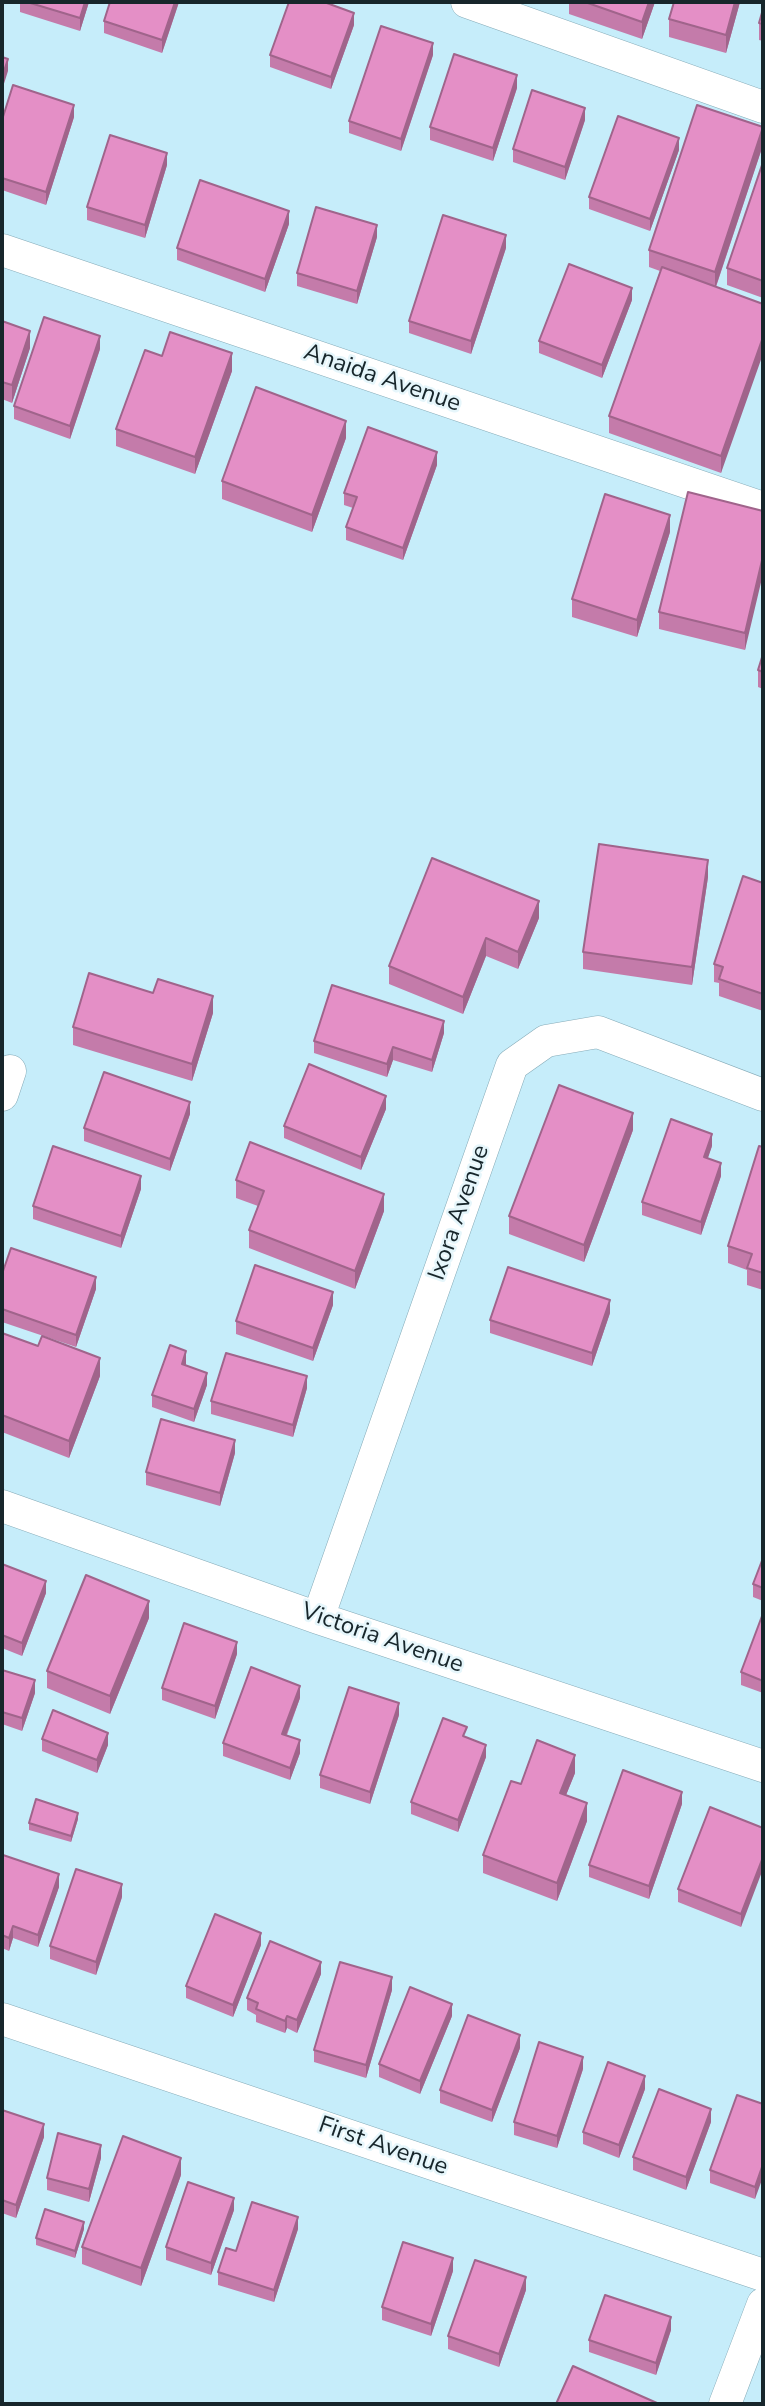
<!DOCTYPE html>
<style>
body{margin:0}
#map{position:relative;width:765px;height:2406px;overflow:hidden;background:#c6edfa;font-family:"Nunito Sans",sans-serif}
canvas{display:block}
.frame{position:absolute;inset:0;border:4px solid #17262b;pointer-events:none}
</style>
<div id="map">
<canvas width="765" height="2406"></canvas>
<div class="frame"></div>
</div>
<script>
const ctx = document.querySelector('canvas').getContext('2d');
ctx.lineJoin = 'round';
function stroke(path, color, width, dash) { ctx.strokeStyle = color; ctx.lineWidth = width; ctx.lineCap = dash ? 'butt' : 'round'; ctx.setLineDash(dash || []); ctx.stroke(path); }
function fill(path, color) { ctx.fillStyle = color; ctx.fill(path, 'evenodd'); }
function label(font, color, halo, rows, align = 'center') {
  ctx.font = font + ' "Nunito Sans",sans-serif'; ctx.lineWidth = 5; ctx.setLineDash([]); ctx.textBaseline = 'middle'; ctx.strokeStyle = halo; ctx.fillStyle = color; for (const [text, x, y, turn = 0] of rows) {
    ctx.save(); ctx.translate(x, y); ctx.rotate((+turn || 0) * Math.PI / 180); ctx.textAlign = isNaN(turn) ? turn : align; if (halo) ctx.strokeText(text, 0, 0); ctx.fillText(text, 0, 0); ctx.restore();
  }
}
const street = new Path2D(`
 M467,2L763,107
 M2,250L763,508
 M2,1095L10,1071
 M2,1506L318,1618L763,1766
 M318,1618L512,1065L546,1041L598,1032L763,1095
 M2,2019L763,2275
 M725,2404L763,2304`);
stroke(street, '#86abb8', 33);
stroke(street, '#fff', 32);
fill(new Path2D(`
 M20,2H89L80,31L20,12Z
 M179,2L162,53L104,33V21Z
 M569,2H655L642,39L569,14Z
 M740,2L726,53L669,37V19Z
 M759,23L763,24V41L759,40Z
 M354,25L331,89L270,67V55Z
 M433,55L401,151L349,133V121Z
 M517,88L493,161L430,140V127Z
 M74,117L46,205L2,190V120Z
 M585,120L565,180L513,162V149Z
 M763,145L716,287L763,304L721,473L609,433V416L660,271L649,267V250Z
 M679,150L650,231L589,209V197Z
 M763,162V298L727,285V268Z
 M167,165L145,238L87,220V207Z
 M289,224L265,292L177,260V248Z
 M377,237L357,304L297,286V273Z
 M506,248L471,354L409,333V321Z
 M632,300L602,378L539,353V341Z
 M2,321L30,348L12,403L2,399Z
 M100,349L70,439L14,419V406Z
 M162,356L232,371L195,474L116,446V429Z
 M346,438L312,532L222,499V481Z
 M437,465L403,560L346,540V527L353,508L344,505V493Z
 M763,511L745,650L659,629V612Z
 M670,532L637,637L572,617V599Z
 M763,654V689L758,687V670Z
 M708,877L692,985L583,969V952Z
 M763,883V1011L719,996V983L714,982V964Z
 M539,918L518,969L486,956L463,1014L389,984V966Z
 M213,1013L192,1081L73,1045V1027Z
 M444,1033L432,1072L393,1060L387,1077L314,1053V1041Z
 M386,1109L361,1170L284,1138V1126Z
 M190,1114L170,1171L84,1141V1128Z
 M633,1130L584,1262L509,1234V1216Z
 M712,1146L707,1159L721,1176L701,1235L642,1215V1202Z
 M763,1147V1290L747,1285V1270L728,1263V1246Z
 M236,1180L384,1211L355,1289L249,1248V1230L258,1206L236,1198Z
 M141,1189L121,1248L33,1219V1206Z
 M2,1274L96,1289L76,1347L2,1322Z
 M333,1305L313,1361L236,1334V1321Z
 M610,1313L592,1366L490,1333V1320Z
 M2,1333L100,1376L69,1458L2,1432Z
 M186,1364V1366L207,1385L194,1422L152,1407V1395Z
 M307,1388L293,1437L211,1414V1401Z
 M235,1453L220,1506L146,1485V1472Z
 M763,1558V1601L753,1597V1584Z
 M2,1564L46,1593L22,1656L2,1648Z
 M763,1616V1693L741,1685V1672Z
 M149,1618L110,1714L47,1688V1671Z
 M237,1654L215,1719L162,1700V1688Z
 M2,1670L35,1693L22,1731L2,1724Z
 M300,1698L287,1735L300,1753L290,1780L223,1756V1743Z
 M399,1715L370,1804L320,1788V1775Z
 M467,1738L486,1757L458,1832L411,1814V1802Z
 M42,1739L108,1745L97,1773L42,1751Z
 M575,1773L566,1795L587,1821L557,1901L483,1873V1855L521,1784Z
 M682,1804L649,1899L589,1877V1865Z
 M78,1819L71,1842L29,1830V1823Z
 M763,1828L741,1927L678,1902V1889Z
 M2,1859L59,1887L38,1947L13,1938L9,1951L2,1948Z
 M122,1897L96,1975L50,1959V1946Z
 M261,1945L233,2017L186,1998V1986Z
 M321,1974L297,2033L287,2028L285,2033L256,2022V2015L247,2010V1998Z
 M392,1990L366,2078L314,2062V2050Z
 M452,2016L420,2094L379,2077V2064Z
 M520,2048L492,2122L440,2103V2090Z
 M583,2069L557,2148L514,2135V2122Z
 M645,2089L619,2158L583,2144V2132Z
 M763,2104L755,2199L710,2183V2170Z
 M2,2110L44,2137L16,2218L2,2213Z
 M711,2122L686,2190L633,2170V2157Z
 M101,2158L89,2202L47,2190V2178Z
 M181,2175L141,2286L82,2264V2247Z
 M234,2210L211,2275L166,2260V2247Z
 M84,2229L75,2258L36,2245V2238Z
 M298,2229L274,2302L218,2285V2272L236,2251Z
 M453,2271L431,2336L382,2320V2307Z
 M526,2290L499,2367L448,2349V2336Z
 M671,2330L656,2375L589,2352V2340Z`), '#c47baa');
fill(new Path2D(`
 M85,2H89L80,31V18Z
 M175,2H179L162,53V40Z
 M649,2H655L642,39V22Z
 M735,2H740L726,53V35Z
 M354,13V25L331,89V77Z
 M433,43V55L401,151V139Z
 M8,59V71L2,90V77Z
 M517,75V88L493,161V148Z
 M74,105V117L46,205V192Z
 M585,108V120L565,180V167Z
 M763,128V145L715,289V272Z
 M679,138V150L650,231V219Z
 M167,153V165L145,238V225Z
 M289,211V224L265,292V279Z
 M377,225V237L357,304V291Z
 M506,235V248L471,354V341Z
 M632,288V300L602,378V365Z
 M30,331V348L12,403V385Z
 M100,336V349L70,439V426Z
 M763,337V354L721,473V456Z
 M232,353V371L195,474V457Z
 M346,421V438L312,532V515Z
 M437,452V465L403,560V548Z
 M670,515V532L637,637V620Z
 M763,556V574L745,650V633Z
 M708,860V877L692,985V967Z
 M539,901V918L518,969V952Z
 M486,938V956L463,1014V997Z
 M213,996V1013L192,1081V1064Z
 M444,1021V1033L432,1072V1060Z
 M393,1047V1060L387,1077V1064Z
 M386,1096V1109L361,1170V1157Z
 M190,1102V1114L170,1171V1159Z
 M633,1113V1130L584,1262V1245Z
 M712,1134V1146L704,1170V1157Z
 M721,1163V1176L701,1235V1222Z
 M141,1176V1189L121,1248V1236Z
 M384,1194V1211L355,1289V1271Z
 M96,1277V1289L76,1347V1335Z
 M333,1292V1305L313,1361V1348Z
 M610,1300V1313L592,1366V1353Z
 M186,1351V1364L182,1377V1364Z
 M100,1358V1376L69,1458V1441Z
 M207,1373V1385L194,1422V1409Z
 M307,1376V1388L293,1437V1425Z
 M235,1440V1453L220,1506V1493Z
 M46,1581V1593L22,1656V1643Z
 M149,1601V1618L110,1714V1696Z
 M237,1642V1654L215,1719V1706Z
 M35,1680V1693L22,1731V1718Z
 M300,1686V1698L282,1746V1734Z
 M399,1703V1715L370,1804V1792Z
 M108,1733V1745L97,1773V1760Z
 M300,1740V1753L290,1780V1768Z
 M486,1745V1757L458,1832V1820Z
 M575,1755V1773L560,1810V1793Z
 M682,1792V1804L649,1899V1886Z
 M587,1803V1821L557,1901V1883Z
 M78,1813V1819L71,1842V1836Z
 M763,1857V1869L741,1927V1914Z
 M59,1874V1887L38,1947V1935Z
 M122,1884V1897L96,1975V1962Z
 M13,1926V1938L9,1951V1938Z
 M261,1933V1945L233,2017V2005Z
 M321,1962V1974L297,2033V2020Z
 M392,1977V1990L366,2078V2065Z
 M452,2004V2016L420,2094V2081Z
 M287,2016V2028L285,2033V2021Z
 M520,2035V2048L492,2122V2110Z
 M583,2057V2069L557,2148V2136Z
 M645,2076V2089L619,2158V2145Z
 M711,2109V2122L686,2190V2177Z
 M44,2124V2137L16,2218V2205Z
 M101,2145V2158L89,2202V2189Z
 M181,2158V2175L141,2286V2268Z
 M763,2164V2177L755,2199V2187Z
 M234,2198V2210L211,2275V2263Z
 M298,2217V2229L274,2302V2290Z
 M84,2222V2229L75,2258V2251Z
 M453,2258V2271L431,2336V2324Z
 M526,2277V2290L499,2367V2354Z
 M671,2317V2330L656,2375V2363Z`), '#a0648b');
const building = new Path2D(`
 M27,2H85L80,18Z
 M110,2H175L162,40L104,21Z
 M289,2H324L354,13L331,77L270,55Z
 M585,2H649L642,22Z
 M674,2H735L726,35L669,19Z
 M763,9V24L759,23Z
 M381,26L433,43L401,139L349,121Z
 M454,54L517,75L493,148L430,127Z
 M2,57L8,59L2,77Z
 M13,85L74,105L46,192L2,178V120Z
 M532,90L585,108L565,167L513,149Z
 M697,105L763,127L715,272L649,250Z
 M618,116L679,138L650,219L589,197Z
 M110,135L167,153L145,225L87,207Z
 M763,162V281L727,268Z
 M200,180L289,211L265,279L177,248Z
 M316,207L377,225L357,291L297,273Z
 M443,215L506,235L471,341L409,321Z
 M569,264L632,288L602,365L539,341Z
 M662,267L763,304V337L721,456L609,416Z
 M44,317L100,336L70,426L14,406Z
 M2,321L30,331L12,385L2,382Z
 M170,332L232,353L195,457L116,429L145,350L162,356Z
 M256,387L346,421L312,515L222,481Z
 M368,427L437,452L403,548L346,527L357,497L344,493Z
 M688,492L763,511V556L745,633L659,612Z
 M605,494L670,515L637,620L572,599Z
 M763,654V672L758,670Z
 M599,844L708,860L692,967L583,952Z
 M432,858L539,901L518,952L486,938L463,997L389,966Z
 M743,876L763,883V994L719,979L723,967L714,964Z
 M89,973L153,993L158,979L213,996L192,1064L73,1027Z
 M332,985L444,1021L432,1060L393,1047L387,1064L314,1041Z
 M309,1064L386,1096L361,1157L284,1126Z
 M104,1072L190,1102L170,1159L84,1128Z
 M559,1085L633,1113L584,1245L509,1216Z
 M671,1119L712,1134L704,1157L721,1163L701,1222L642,1202Z
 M250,1142L384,1194L355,1271L249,1230L264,1191L236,1180Z
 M53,1146L141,1176L121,1236L33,1206Z
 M759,1146L763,1147V1273L747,1268L752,1254L728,1246Z
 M11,1248L96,1277L76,1335L2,1309V1274Z
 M255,1265L333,1292L313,1348L236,1321Z
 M508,1267L610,1300L592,1353L490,1320Z
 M2,1333L38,1346L42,1336L100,1358L69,1441L2,1415Z
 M170,1345L186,1351L182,1364L207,1373L194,1409L152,1395Z
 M226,1353L307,1376L293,1425L211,1401Z
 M161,1419L235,1440L220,1493L146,1472Z
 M763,1558V1588L753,1584Z
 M2,1564L46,1581L22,1643L2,1635Z
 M86,1575L149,1601L110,1696L47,1671Z
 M762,1616H763V1681L741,1672Z
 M184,1623L237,1642L215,1706L162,1688Z
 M251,1667L300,1686L282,1734L300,1740L290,1768L223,1743Z
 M2,1670L35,1680L22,1718L2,1712Z
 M349,1687L399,1703L370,1792L320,1775Z
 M53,1710L108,1733L97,1760L42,1739Z
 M443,1718L467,1727L463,1736L486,1745L458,1820L411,1802Z
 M537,1740L575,1755L560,1793L587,1803L557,1883L483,1855L511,1781L521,1784Z
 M623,1770L682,1792L649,1886L589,1865Z
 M36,1799L78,1813L71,1836L29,1823Z
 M710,1807L763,1828V1857L741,1914L678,1889Z
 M3,1855L59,1874L38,1935L13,1926L9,1938L2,1935V1859Z
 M76,1869L122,1884L96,1962L50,1946Z
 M215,1914L261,1933L233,2005L186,1986Z
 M270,1941L321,1962L297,2020L287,2016L285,2021L256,2009L258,2003L247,1998Z
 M340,1962L392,1977L366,2065L314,2050Z
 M410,1987L452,2004L420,2081L379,2064Z
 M468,2015L520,2035L492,2110L440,2090Z
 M539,2042L583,2057L557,2136L514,2122Z
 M608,2062L645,2076L619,2145L583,2132Z
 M659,2089L711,2109L686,2177L633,2157Z
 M737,2095L763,2104V2164L755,2187L710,2170Z
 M2,2110L44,2124L16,2205L2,2200Z
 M58,2133L101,2145L89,2189L47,2178Z
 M123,2136L181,2158L141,2268L82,2247Z
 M188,2182L234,2198L211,2263L166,2247Z
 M252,2202L298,2217L274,2290L218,2272L226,2248L236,2251Z
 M45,2209L84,2222L75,2251L36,2238Z
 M403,2242L453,2258L431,2324L382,2307Z
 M475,2260L526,2277L499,2354L448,2336Z
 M605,2295L671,2317L656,2363L589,2340Z
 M573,2366L657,2403L656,2404H556Z`);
fill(building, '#e48fc6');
stroke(building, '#a0648b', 2);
label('24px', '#17262b', '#e6f6fb', [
 ["Anaida Avenue",382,379,19],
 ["Ixora Avenue",460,1213,-71],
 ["Victoria Avenue",382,1639,19],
 ["First Avenue",383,2147,19]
]);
</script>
